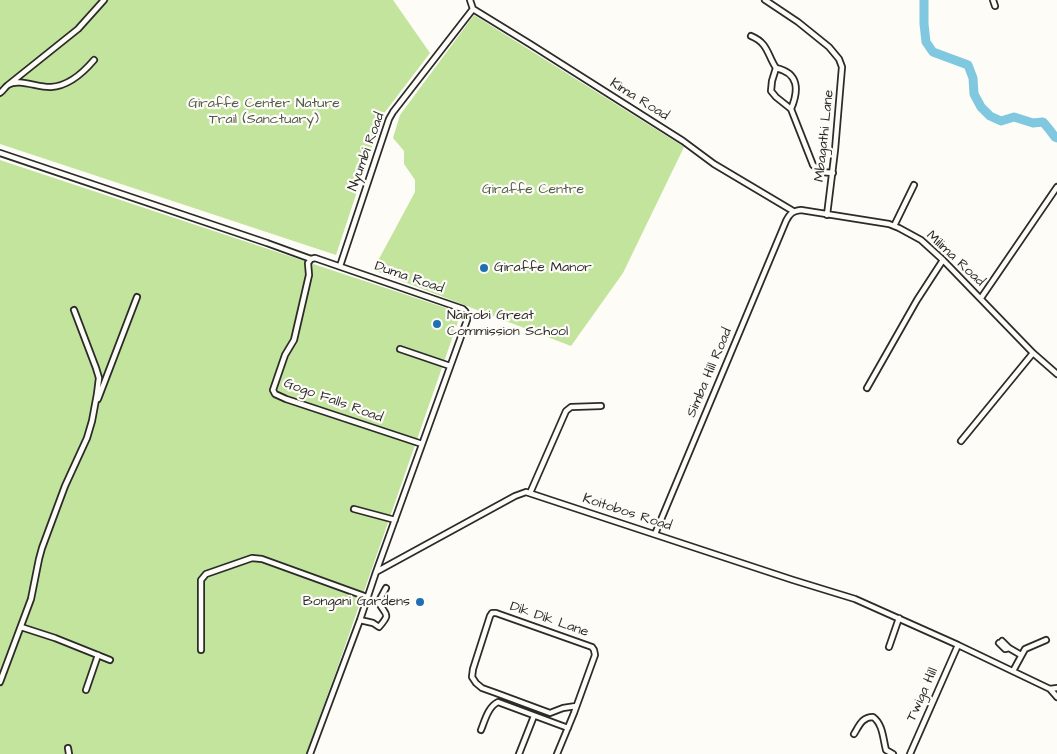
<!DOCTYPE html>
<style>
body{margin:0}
canvas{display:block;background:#fdfcf7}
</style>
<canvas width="1057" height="754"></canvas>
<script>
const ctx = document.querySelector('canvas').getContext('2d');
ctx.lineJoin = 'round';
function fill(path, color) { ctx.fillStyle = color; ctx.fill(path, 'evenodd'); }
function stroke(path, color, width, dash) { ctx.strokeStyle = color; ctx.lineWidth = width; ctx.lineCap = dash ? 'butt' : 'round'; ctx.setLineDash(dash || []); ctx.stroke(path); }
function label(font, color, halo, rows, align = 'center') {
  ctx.font = font + ' "Architects Daughter",sans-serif'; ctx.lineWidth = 4.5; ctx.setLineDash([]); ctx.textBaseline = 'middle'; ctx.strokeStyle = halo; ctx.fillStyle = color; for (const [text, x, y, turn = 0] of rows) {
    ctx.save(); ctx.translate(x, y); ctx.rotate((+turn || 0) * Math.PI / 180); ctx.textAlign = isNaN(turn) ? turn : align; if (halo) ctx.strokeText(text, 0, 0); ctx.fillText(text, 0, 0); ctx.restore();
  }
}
fill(new Path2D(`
 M0,0H393L430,53L382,116L336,255L0,144Z
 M474,15L684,147L623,273L571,346L373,270L415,192V180L404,164V151L393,138L400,115Z
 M0,160L461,313L338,666L306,754H0Z`), '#c3e49d');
stroke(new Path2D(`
 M924,0V24L926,42L933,52L968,65L973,78L974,94L981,107L990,116L1001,121L1014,117L1033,123L1043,122L1049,129L1055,137L1057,138`), '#80c8e0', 9);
const street = new Path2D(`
 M470,0L473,9
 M765,0L798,22L829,47L839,59L842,67L835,150L827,215
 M993,0L995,6
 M473,9L530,44L683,141L714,164L793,211
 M751,36C768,43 767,54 776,68L772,81L771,91L776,97L791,109L813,165L821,172L833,173
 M776,68C799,73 799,90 791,109
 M8,85L78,29L104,0
 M0,93C3,91 5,87 8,85C18,78 39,88 51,87C69,86 83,73 94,60
 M0,153L267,243L311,259
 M894,226L914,185
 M340,266L389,119L393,112L473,9
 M981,298L1057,187
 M400,349L450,366
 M867,388L917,300L943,260
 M98,399L137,297
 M961,441L1033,353
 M530,493L566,411L571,407L601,406
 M354,509L395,520
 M655,534L786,221C790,213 793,211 801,210L889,224L899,228L921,240L943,260L1033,353L1057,374
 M376,572C406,488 436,404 467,320C467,315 467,312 463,309L315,258L311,259L308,263L309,275L294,340L285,355L273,390L275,394L286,399L422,444
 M360,620L373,623L379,627C391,613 386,616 379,603L380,599L386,588
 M21,627L55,638L110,660
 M1002,641L1009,648L1021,655
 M999,643L1005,649L1009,648
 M889,647L899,618
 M201,650V580L206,574L252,558L262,559L367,597
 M1013,671L1025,649L1046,640
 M0,682L31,599L39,559L42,548L65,486L87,438L92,421L97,394L99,378L96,368L74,310
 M1050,689L1057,697
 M86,690L98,655
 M481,730C485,720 488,707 498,702L568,728
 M854,734C859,726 862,717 873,717C883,724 883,739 886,750L893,754
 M68,748L69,754
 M310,754L360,620L376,572L515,496L526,492L793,580L855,599L958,645L1050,689L1057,688
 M519,754L534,716
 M557,754L574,713L595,655L594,650L592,647L496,613H492L490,616L473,669L472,677L476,683L482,688L496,693L550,713L563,708L576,706
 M910,754L958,645`);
stroke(street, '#2b2b2b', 8);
stroke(street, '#fdfcf7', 4.5);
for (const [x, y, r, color] of [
 [484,268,5,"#1f6fb2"],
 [437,324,5,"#1f6fb2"],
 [420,602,5,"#1f6fb2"]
]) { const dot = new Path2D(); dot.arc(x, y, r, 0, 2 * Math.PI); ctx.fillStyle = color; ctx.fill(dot); stroke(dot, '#fdfcf7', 2); }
label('14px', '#2b2b2b', '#fdfcf7', [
 ["Kima Road",639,100,32],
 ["Mbagathi Lane",825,136,-84],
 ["Nyumbi Road",367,152,-70],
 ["Milima Road",955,259,43],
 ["Duma Road",409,278,19],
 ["Simba Hill Road",710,373,-67],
 ["Gogo Falls Road",333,401,20],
 ["Koitobos Road",627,513,18],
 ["Dik Dik Lane",549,620,19],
 ["Twiga Hill",923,695,-66]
]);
label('14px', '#515948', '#fdfcf7', [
 ["Giraffe Center Nature",264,104],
 ["Trail (Sanctuary)",264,120],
 ["Giraffe Centre",533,190]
]);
label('14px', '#2b2b2b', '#fdfcf7', [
 ["Giraffe Manor",494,268],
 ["Nairobi Great",447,316],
 ["Commission School",447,332],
 ["Bongani Gardens",410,602,"right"]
], 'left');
</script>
